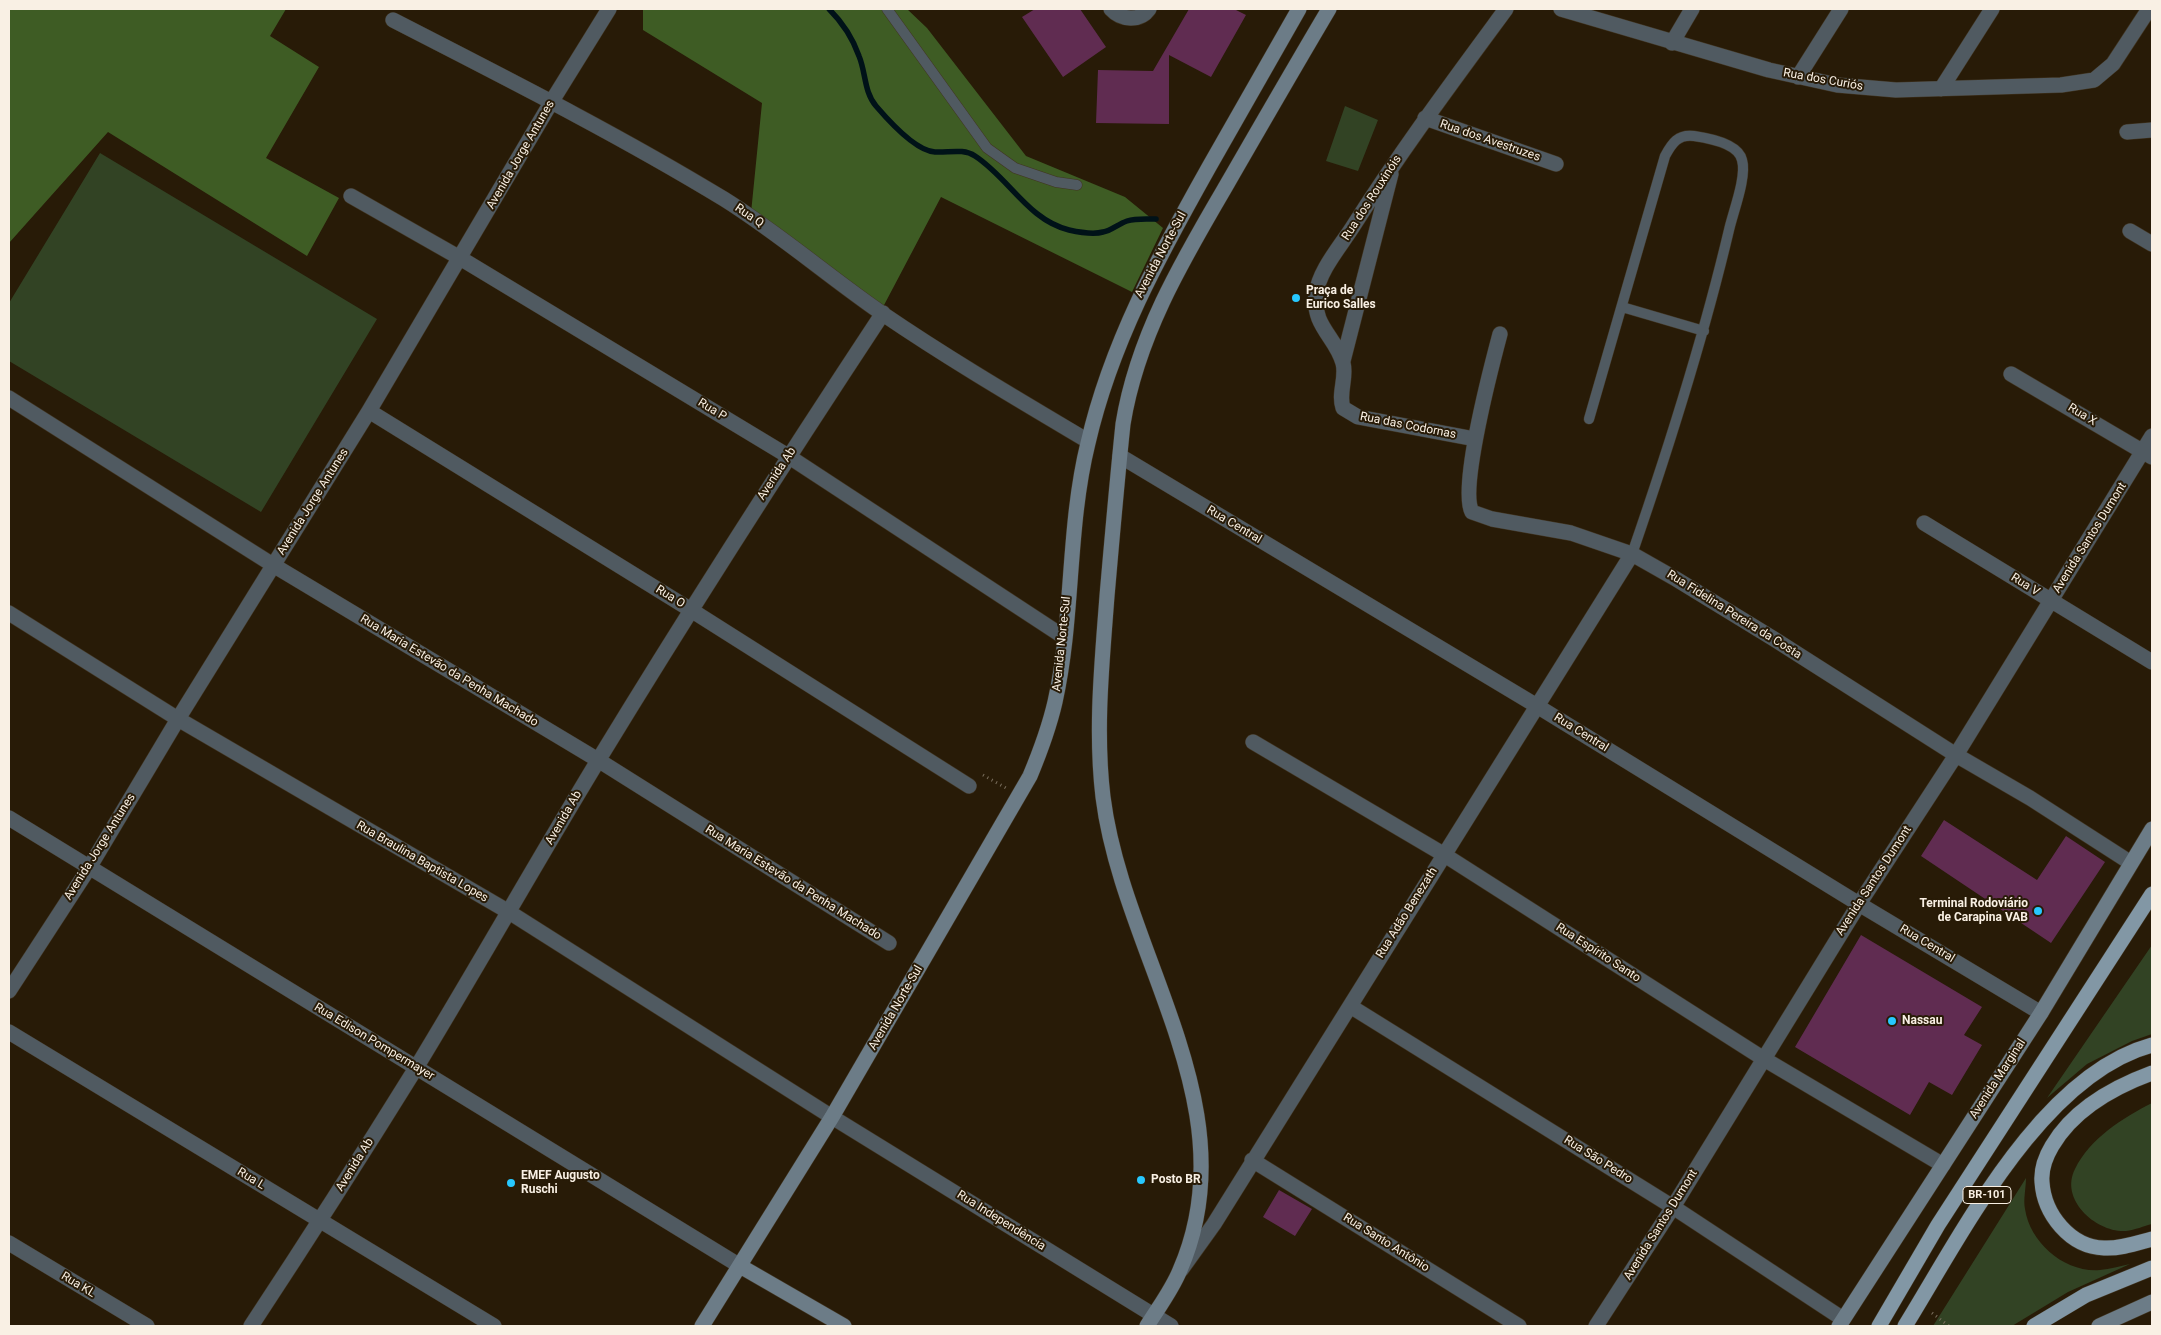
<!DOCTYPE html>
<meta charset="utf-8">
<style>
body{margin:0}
#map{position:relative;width:2161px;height:1335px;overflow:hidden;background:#281b07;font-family:Roboto,sans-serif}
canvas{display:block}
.frame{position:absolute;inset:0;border:10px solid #f9f0e4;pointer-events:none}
</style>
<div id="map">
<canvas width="2161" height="1335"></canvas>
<div class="frame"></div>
</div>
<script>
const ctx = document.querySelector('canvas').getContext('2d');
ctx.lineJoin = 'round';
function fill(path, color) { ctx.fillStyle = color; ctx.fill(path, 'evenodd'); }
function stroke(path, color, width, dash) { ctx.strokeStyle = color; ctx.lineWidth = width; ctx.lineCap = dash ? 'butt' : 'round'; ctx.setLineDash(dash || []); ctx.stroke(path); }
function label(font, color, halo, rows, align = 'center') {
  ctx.font = font + ' Roboto,sans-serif'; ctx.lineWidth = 4; ctx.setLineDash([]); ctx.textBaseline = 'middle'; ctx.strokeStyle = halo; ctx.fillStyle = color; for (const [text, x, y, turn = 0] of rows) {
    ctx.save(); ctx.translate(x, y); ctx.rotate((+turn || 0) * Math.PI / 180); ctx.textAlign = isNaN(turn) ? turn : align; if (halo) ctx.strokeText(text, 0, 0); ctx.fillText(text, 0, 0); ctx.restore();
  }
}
fill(new Path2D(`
 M1345,106L1378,120L1358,171L1326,161Z
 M100,153L377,319L261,512L9,361V303Z
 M2152,945V1034L2132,1041L2087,1064L2047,1098Z
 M2152,1103V1224C2144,1226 2135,1230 2126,1231C2097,1233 2059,1200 2075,1169C2090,1138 2123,1118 2152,1103Z
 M2026,1178C2026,1188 2023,1200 2025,1209C2030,1243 2065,1273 2100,1270C2110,1269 2120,1266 2130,1264L2068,1292L2012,1326H1933Z`), '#324324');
fill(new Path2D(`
 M9,9H286L270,36L319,67L266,158L339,198L307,256L108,132L9,243Z
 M643,9H907L927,28L1026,156L1125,197L1163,228L1132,292L941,197L883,307L750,223L762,103L643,30Z`), '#3e5c24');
stroke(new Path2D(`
 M829,9C842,22 853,39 859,56C866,73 864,92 876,106C888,120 916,151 935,152C948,153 963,148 975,156C1009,178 1028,220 1069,230C1078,232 1093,235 1103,232C1111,231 1118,224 1127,221C1136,218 1146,219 1156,219`), '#001218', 5.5);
fill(new Path2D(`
 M1035,9H1080L1106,47L1063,77L1022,17Z
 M1189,9H1234L1246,15L1211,77L1169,55V124L1096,123L1098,70L1153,71Z
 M1944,820L2037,880L2066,836L2105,862L2051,943L1921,856Z
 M1861,935L1982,1007L1964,1035L1982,1045L1952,1095L1929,1082L1910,1115L1795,1047Z
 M1279,1190L1312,1209L1295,1236L1263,1217Z`), '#602c51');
const lane = new Path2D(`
 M887,9L987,148L1015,168L1056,182L1077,185
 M1622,307L1704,331
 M1589,419L1665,156C1672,143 1678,134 1694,136C1708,138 1738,143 1742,160C1747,177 1733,212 1729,230C1703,340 1669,447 1632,554`);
const street = new Path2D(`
 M1111,9C1121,20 1140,22 1149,9
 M1561,9L1769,70L1837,85L1896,90L2061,85L2094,80L2113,64L2149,9
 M393,20C504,77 617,134 724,199C780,234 829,277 883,314C949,359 1019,400 1088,441
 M1672,43L1692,9
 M1798,77L1841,9
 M1941,89L1992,9
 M1425,118L1556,164
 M2127,132L2152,130
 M351,196L460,258L788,456L1064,637
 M2130,231L2152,244
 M1500,334C1492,364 1459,489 1472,512L1492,519L1571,533L1632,554L1676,579L1774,639L1956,755L2030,798L2131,863
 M1343,361L1391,174
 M2011,374L2152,457
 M9,398L273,565L598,760L889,943
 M369,411L691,610L969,786
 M1475,439L1358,417L1343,408C1338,393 1347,378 1343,363C1336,337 1312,326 1316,294C1319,271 1339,248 1352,228C1400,152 1453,81 1506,9
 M1120,456L1537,706L1859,904L2041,1013
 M1924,523L2152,662
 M9,613L178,719L509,912L832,1117L1171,1326
 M1253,742L1443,854L1764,1059L1943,1165
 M9,818L740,1266
 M9,991L89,868L178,719L369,411L552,101L609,9
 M1350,1006L1673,1207L1843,1319
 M9,1032L494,1326
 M1252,1160L1519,1326
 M9,1243L147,1326
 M1181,1270L1214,1224L1632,554
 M251,1326C307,1241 362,1155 416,1068C478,966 537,861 599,759C691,608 786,460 883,313
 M1596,1326L1673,1207L1859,904L1956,755L2152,436`);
const secondary = new Path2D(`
 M740,1266L844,1326
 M702,1326L832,1117L1030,776C1040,752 1049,728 1055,702C1074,617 1067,528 1088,443C1111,343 1159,256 1209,167C1239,114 1269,62 1299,9
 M1147,1326C1158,1308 1172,1290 1180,1270C1251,1107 1123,956 1103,797C1095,730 1102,663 1107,596C1112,539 1117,481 1123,424C1137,337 1182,261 1226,186C1260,127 1294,68 1329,9
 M1839,1326L2041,1013L2152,829
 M2099,1326L2152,1302`);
const primary = new Path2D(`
 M2152,1073C2114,1087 2073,1110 2052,1146C2046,1156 2041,1170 2042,1182C2044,1214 2070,1247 2104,1248C2120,1249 2137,1243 2152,1239
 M1879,1326L1938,1225L2152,894
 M1905,1326C1962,1234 2041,1075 2152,1045
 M2034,1326L2086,1295L2152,1268`);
stroke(lane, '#413522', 11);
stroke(street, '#413522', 16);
stroke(secondary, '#413522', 16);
stroke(primary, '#413522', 16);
stroke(new Path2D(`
 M983,775L1006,788
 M1932,1313L1949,1326`), '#7a6f5e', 3, [1, 4]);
stroke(lane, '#505a61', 10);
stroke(street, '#505a61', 15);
stroke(secondary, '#6c7c87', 15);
stroke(primary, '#8297a5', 15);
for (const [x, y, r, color] of [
 [1296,298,5,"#27c8ff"],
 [2038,911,5,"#27c8ff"],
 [1892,1021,5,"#27c8ff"],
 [1141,1180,5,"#27c8ff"],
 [511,1183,5,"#27c8ff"]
]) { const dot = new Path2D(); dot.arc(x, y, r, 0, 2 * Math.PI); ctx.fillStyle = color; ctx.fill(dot); stroke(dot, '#281b07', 2); }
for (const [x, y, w] of [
 [1987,1195,48]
]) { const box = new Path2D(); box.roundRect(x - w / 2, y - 8.5, w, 17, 4); ctx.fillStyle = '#281b07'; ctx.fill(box); stroke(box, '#f9f0e4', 1); }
label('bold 11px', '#f9f0e4', null, [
 ["BR-101",1987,1195]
]);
label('12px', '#f9f0e4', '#281b07', [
 ["Rua dos Curiós",1823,80,10],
 ["Rua dos Avestruzes",1490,141,19],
 ["Avenida Jorge Antunes",521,155,-60],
 ["Rua dos Rouxinóis",1372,198,-57],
 ["Rua Q",749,216,34],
 ["Avenida Norte-Sul",1161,255,-62],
 ["Rua P",712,410,31],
 ["Rua X",2082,415,31],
 ["Rua das Codornas",1408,426,11],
 ["Avenida Ab",777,474,-57],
 ["Avenida Jorge Antunes",313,502,-58],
 ["Rua Central",1234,525,31],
 ["Avenida Santos Dumont",2090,538,-58],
 ["Rua V",2025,585,32],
 ["Rua O",670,597,32],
 ["Rua Fidelina Pereira da Costa",1734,615,32],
 ["Avenida Norte-Sul",1062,644,-84],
 ["Rua Maria Estevão da Penha Machado",449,671,31],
 ["Rua Central",1581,733,32],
 ["Avenida Ab",564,818,-60],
 ["Avenida Jorge Antunes",100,847,-58],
 ["Rua Braulina Baptista Lopes",422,862,30],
 ["Avenida Santos Dumont",1874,881,-57],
 ["Rua Maria Estevão da Penha Machado",793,883,32],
 ["Rua Adão Benezath",1407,913,-58],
 ["Rua Central",1927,944,31],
 ["Rua Espírito Santo",1598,953,33],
 ["Avenida Norte-Sul",896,1008,-60],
 ["Rua Edison Pompermayer",374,1042,31],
 ["Avenida Marginal",1998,1079,-57],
 ["Rua São Pedro",1598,1160,32],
 ["Avenida Ab",355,1165,-58],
 ["Rua L",251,1179,31],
 ["Rua Independência",1001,1221,32],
 ["Avenida Santos Dumont",1661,1225,-58],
 ["Rua Santo Antônio",1386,1243,32],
 ["Rua KL",78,1285,31]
]);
label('bold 12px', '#f9f0e4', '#281b07', [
 ["Praça de",1306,291],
 ["Eurico Salles",1306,305],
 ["Terminal Rodoviário",2028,904,"right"],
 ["de Carapina VAB",2028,918,"right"],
 ["Nassau",1902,1021],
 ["EMEF Augusto",521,1176],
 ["Ruschi",521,1190],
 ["Posto BR",1151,1180]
], 'left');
</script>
